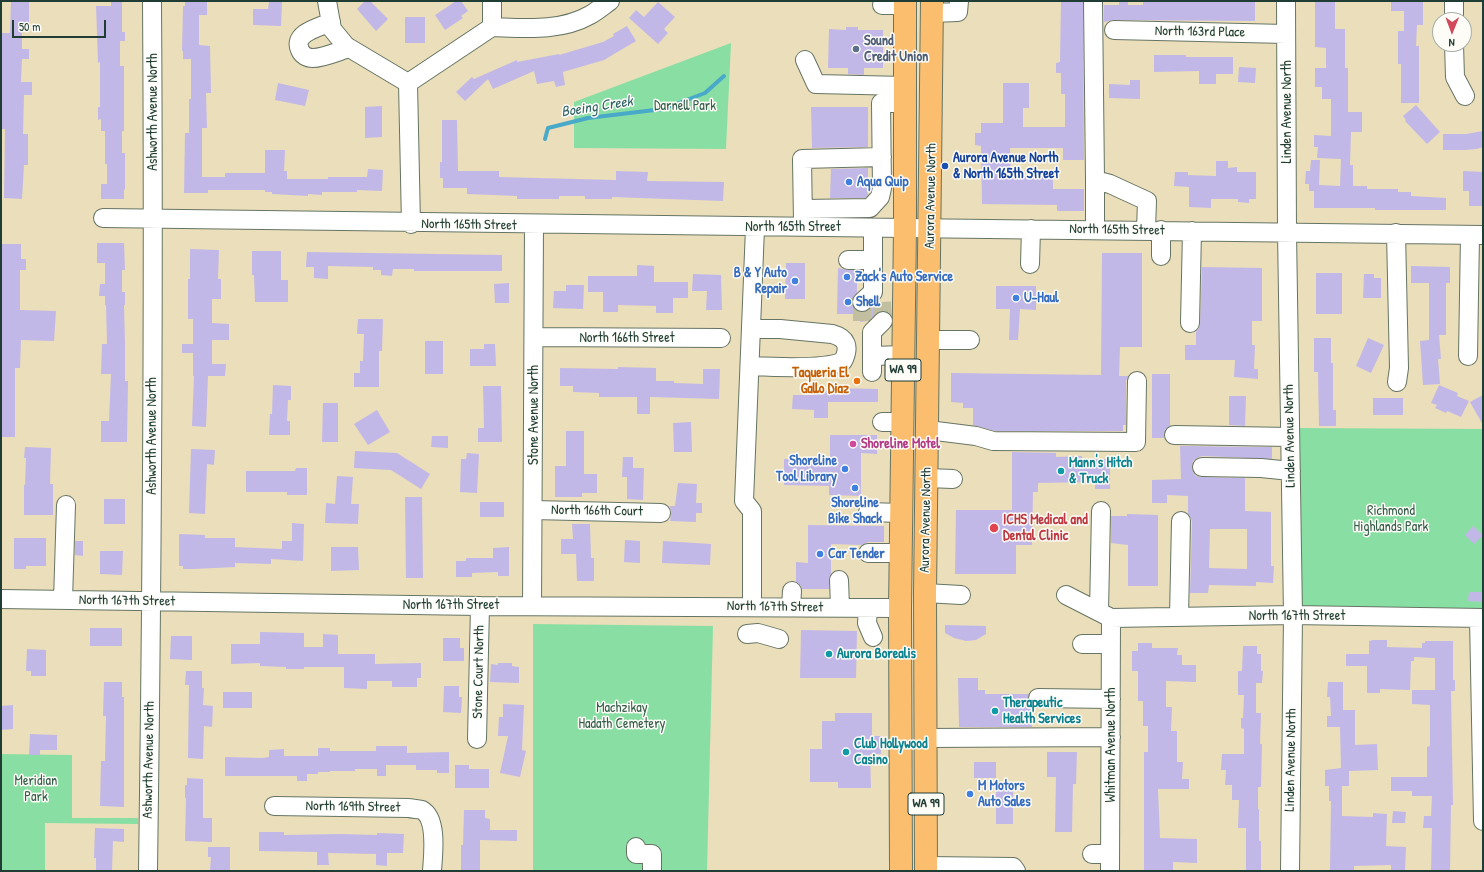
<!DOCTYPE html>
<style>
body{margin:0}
#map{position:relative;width:1484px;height:872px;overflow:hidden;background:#ebdebb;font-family:"Patrick Hand",sans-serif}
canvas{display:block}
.frame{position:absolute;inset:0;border:2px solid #1f3d34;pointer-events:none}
.north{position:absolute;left:1432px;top:12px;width:40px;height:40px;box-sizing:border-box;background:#fdfcf7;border:1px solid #a4b0a9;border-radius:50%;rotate:181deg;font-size:11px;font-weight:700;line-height:16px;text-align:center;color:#1f3d34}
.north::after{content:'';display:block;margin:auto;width:14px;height:18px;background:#d1495b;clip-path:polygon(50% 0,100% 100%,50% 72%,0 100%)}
.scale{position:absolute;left:12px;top:20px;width:94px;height:18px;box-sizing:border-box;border:2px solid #1f3d34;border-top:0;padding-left:5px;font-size:12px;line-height:14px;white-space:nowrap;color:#1f3d34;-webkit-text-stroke:3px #fdfcf7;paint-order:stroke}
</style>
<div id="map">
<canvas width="1484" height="872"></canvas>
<div class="frame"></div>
<div class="north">N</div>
<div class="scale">50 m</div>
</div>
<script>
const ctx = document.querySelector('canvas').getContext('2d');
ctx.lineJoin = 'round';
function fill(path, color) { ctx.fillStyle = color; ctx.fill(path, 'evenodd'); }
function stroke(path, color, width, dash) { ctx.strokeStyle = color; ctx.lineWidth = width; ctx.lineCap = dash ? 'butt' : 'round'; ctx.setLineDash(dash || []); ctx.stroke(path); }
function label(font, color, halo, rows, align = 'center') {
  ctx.font = font + ' "Patrick Hand",sans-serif'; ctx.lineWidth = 3; ctx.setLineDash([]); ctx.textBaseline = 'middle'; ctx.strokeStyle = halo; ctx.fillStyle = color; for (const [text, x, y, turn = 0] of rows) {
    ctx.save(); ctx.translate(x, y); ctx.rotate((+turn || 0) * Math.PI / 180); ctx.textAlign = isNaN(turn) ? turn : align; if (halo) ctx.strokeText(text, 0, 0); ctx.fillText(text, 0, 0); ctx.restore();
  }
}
fill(new Path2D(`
 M731,43L726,149L574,148V102Z
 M1298,428L1483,429V609L1301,608Z
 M533,624L713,626L707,871H533Z
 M1,754L72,755V818H138V824L45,823V871H1Z`), '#89dfa3');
stroke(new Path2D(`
 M545,139L548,128L588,118L663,109L705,93L724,76`), '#49a9c8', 4);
fill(new Path2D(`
 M11,1H29V24H22V49H29V59H22L21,82H32V95H24L23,134H28V165H24L22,199L4,198L5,129H1L2,33H10Z
 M111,1H122V32H125V41H120V66H124V131H122V153H125V190L124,189V199H101V184H107V164H105V131H101V119L98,120V107H100V62L98,63L96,6H111Z
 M185,1H207V15H199V45L210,46L211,93H206L207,128H202V177H225V173H265V150H285L284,171H287V179H328V177H367L368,169L383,170L382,191L357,190V192H322V195L308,194V196L272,194V192H265V190H208V193H184L185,133H189V99H191V59H183V51H182L183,6H185Z
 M365,1H370L388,19L376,31L357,9Z
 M456,1H461L468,11L461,16L463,18L445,30L435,15Z
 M1061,1H1083L1084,160H1063V148H1010L1011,176L1053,177V189H1084V211H1057V205L982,204L981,146L975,145V133H981V123H1003V83H1029V108H1023V127H1065V94H1061V73H1056V63L1060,62Z
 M1119,1H1128V5H1143V1H1255V21L1114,20L1104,22V5H1119Z
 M1315,1H1335V29H1345V68H1348V112H1362V132H1351L1350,165H1353V186H1367V189H1398V192H1411V196L1446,198V210H1375V208H1314V191H1309V184H1305L1306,171H1310L1311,160H1320L1319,185L1340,186L1341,159L1317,158L1318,147H1314V135L1331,136V99H1322V87H1315V68H1326V48L1315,47Z
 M1391,1H1423V25H1417L1416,46H1419V103H1401V64H1398V31H1404V11H1391Z
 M269,2H282L281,26L253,25V9H268Z
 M658,2L675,17L664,29L668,33L658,44L629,18L636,10L644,17Z
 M405,17H425V43H405Z
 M627,26L636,41L604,60L563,72L565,85L556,87L554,81L537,84L534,71L493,89L488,79L465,101L456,92L472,77L474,79L517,60V62L559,54V55L603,42L614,36L613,34Z
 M846,27H858V30H883V68H864V75L848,74V68H828L829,29L846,30Z
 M1154,55H1186V57H1233V74H1216V84H1199V71L1154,72Z
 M1239,67L1256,68L1255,83L1238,82Z
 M1130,80H1140V99L1109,98V84L1130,85Z
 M278,83L309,90L305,106L275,100Z
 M1416,105L1440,132L1427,144L1405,121L1406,120L1403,116Z
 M382,106V137L365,138V107Z
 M811,107H868V147L812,148Z
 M442,120H457L458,171H499V177L616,180V171L648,172L647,181L724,182L723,201L612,197V199H585V196H559V199H517V196L467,194V188H443V178H440V162H442Z
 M1483,131V147L1477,149L1465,150H1443V134H1466Z
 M1216,161H1228V168L1237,167V172H1256V199H1249V203L1238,202V199H1211V208L1189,207V187L1174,186L1175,172H1188V175L1216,176Z
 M868,168V195L865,198H830L831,169Z
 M1463,171L1483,172V206H1469V191H1463Z
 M97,243H124L125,270H122V292H125V305H124L125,344V381H128L127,442H101V421H109L111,374H101L102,344H107L106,305H105V296H99L100,284H105V263H97Z
 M1,244H21V259H26V270H20V310L56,311L54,341L21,340L20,368H15V437H1Z
 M190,249L219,250L218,279H221V299H212V323L229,324V340H212V364H226L225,376H208L206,427L192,426L194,376H193V353H182V344H193V319H188V279H190Z
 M252,251H281V280H288V302H255L254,275H252Z
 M307,252L502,255V271H414V269H393L392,276L381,275V270H373V267L328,266V279L314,278V267H306Z
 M1102,253H1142V347H1120L1119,376H1128L1126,381V425H1123V431H995L973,425V408H963V403L951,402V373L1101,375Z
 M786,263H805V299H785Z
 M637,265L654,266V282H688V298H673V313H656V306L618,305V312H603V292H588V276H637Z
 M1411,266L1450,267V283H1446V335H1439L1441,359H1438L1440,384L1423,385L1420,341L1429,340V283H1411Z
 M1202,267L1262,268V321H1252V345H1255L1254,369H1258V379L1234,377L1235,360H1185V345H1196V332L1199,328L1200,324Z
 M838,268L848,270H857V293L852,299V305L855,309L859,312H865L878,302H886V311H880L868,321L860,322V314H837Z
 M1316,273H1342V314H1316Z
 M693,274L721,275L722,310H706L707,291H692Z
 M1364,274H1374V278H1381V298H1363Z
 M509,283V303H495L494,284Z
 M566,285H584L583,309L553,308L554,291H566Z
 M996,286H1036V310L1020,309L1018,340H1009L1010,309H996Z
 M358,319H383L382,351H379V387H354V373H360V361H363L364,334H357Z
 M1314,338H1331V363H1333V410H1336V426H1319L1318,372H1314Z
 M1368,338L1384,345L1371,373L1356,366Z
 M425,341H443V374H425Z
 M484,344H495L496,366H470V349H484Z
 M618,367L656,368V381H674V383L703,384V369H720L719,399L650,397V414H637V397H599V393L573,392V386H560V368L618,369Z
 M1152,374H1170V426L1165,430L1164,438H1152Z
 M273,385L291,386V400H288L287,421H290V435H269L270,414H272Z
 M1439,385L1458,393L1457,396L1469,401L1461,417L1447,411L1446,413L1435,408L1437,405L1431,403Z
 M483,386H501L502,442H478V428H484Z
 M831,388L878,389V402H828V418H814V410L792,409L793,395H814V390H831Z
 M1483,395V425L1470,402Z
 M1229,396H1246L1245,426L1229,425Z
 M1373,398H1403V415H1373Z
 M323,403H338V442H322Z
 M377,410L390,432L368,445L354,424Z
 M691,422L692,452H674L673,423Z
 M566,431H584V474H597V493H582V497H555V466H566Z
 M830,435H877V454L861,453V496L829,495V486L784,485V459H830Z
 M432,436H448V448L431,447Z
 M1180,446L1272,447V459L1202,456L1197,458L1193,461L1192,467L1193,472L1196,476L1201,477L1245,478V511L1271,512V566H1274L1273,583L1256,582V586L1209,585L1208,593H1190L1192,521L1188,514V496L1167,495V503H1152V480L1181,479ZM1210,529H1247V569L1209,568Z
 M25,447L51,448L50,484H53V515H24V485H25L26,458H24Z
 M191,449L215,450L214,465L207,464L205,514L189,513Z
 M355,451L397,453L430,474L421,489L391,470L354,468Z
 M1012,452L1056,453V457L1082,456V459H1110V489H1095V482L1038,483V492H1033L1032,545H1016V574H955L956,510H1012Z
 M467,453L479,454L477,493L460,492L461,459H466Z
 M623,457H633V468H644L643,500L627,499V477H622Z
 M296,468H307V495H287V492H246V471H295Z
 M337,476L353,477L351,504H359L358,524L325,523L326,503L335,504Z
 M678,483L697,484L696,503H702V513H696V522L670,521L671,514L670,506H675Z
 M405,497H422L423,578H406Z
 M104,499H125V524H104Z
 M480,502H504V517H480Z
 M1127,514L1158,515V586H1128V545L1111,543V516H1127Z
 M292,523L304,524L303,561L271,559V564L235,563V567L194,569H183V566H179V534L205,535V538H235V547L282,549V541H292Z
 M572,524H590L591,558H594V581H577L576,554H561V539H573Z
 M808,525L884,526V542H868L862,545L831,544V574L829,580V589H802L801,586L796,582V562L808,563Z
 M1473,526L1483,535L1474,544L1465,535Z
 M14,538H46V566H26V569H14Z
 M625,540L640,541V563L624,562Z
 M75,541H83V556L75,555Z
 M663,541L711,544L710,565L662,563Z
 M331,547H358L359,570L331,571Z
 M509,547V576H498V572L472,573V577H456V561H466V558H493V548Z
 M100,551H123L122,575L100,574Z
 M1469,592H1483V602L1468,601Z
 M945,625L986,626V634L976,640L966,641L954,638L945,633Z
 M90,628H122V646H90Z
 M801,630L857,631L856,678H800Z
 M260,632L304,633V647H323V634L338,635V654H375V664L421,663V678H417V687H392V681H367V689L344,688V667H304V669H286V667L260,666V663L231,664V644H260Z
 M171,636H192V660L170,659Z
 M443,638H460V648H464V661H443Z
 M1373,640H1387V647L1422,648V643H1425V641H1453V680H1455V691H1451L1453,805H1451L1450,871H1431L1432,828H1423L1424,816H1431L1432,796H1412V791H1391V777H1427V747L1430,746V705L1412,704V690H1435V658L1414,657V661H1411L1410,690L1380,689V693H1367V666H1346V654H1369V641Z
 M1138,643H1152V648H1178L1177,655H1182V665H1196V682L1166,681V707H1172L1171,731H1177V762H1183L1182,779H1189V789H1158L1160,838L1197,839V863L1173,862V871H1144V752H1148V726H1143V701H1138V671H1132V651H1138Z
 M1243,646H1257V654H1261V671H1263L1262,683H1256V713H1261L1260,744H1262L1261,787H1258V809H1259V841H1261V871H1246V828H1238L1239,800H1232V785H1225L1226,770H1221L1222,754H1244V729L1241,728V718H1243L1244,695H1238V671H1242Z
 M27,649L46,650V676H31V671H26Z
 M498,663H512V666L519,667V683L490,682L491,664L498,665Z
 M186,671H202V688H204L203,705L213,706L212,727L204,726L203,759L188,758L189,685H185Z
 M958,678H978V690H985V694H1029L1028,698L1029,703L1032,706V727H959Z
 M104,682H122V697H124V807L100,806L101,761H105L106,716H103Z
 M1328,682H1343V710H1355V745L1377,744L1378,770L1349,771V786H1342V816L1373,817V813L1387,814L1386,846L1406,847L1405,871H1391V865L1354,866V871H1330L1331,801H1329V786H1325V770L1341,768L1340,727H1327V716H1331L1330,697H1327Z
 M444,686H459V697H462L461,713L443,712Z
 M223,692H252V708H223Z
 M503,704L524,705L522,750L526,751L520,777L500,773L508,736H498L499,717H503Z
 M13,705V729L1,730V706Z
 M835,713H872V736H881V754H870L871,788H838V782H810V749H822V721H835Z
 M30,734L57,735V750H40V755H29Z
 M376,746H407V753L449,752V773H437V770H416V765H386V776H377V769H355V771H330V772H318V774H307V781H297V776H225V757L262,758L269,757V750L284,749V756H318V748H330V751H376Z
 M1047,752H1077L1076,784H1073L1072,832H1055L1056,777H1047Z
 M974,762H996V778H974Z
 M455,765H469V769H489V788H455Z
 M187,778L203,779V818H212V842L185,841L186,798H185V785H187Z
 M996,790H1013V824H996Z
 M464,810H485V818L490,819V830H517V841L480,840V871H461V845H463Z
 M1393,811L1406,812L1405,823H1392Z
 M95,828L124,829V842L113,841L112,871H96V858H94Z
 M259,832H284V835L339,834L377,835V833L404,834L403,853H387V866L376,865V854L328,853L329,865H317V852L259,851Z
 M208,847H230V871L210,870L211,857H208Z`), '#c2b8e7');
stroke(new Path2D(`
 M882,302L883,321
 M862,321V302`), '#c2bea0', 18, [18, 9]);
const minor = new Path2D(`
 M327,1L332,29L346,46L408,83
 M1093,1L1095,180
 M1286,1L1287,232L1293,615L1290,871
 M882,5H905
 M932,13L958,12L959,1
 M1454,20V1
 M331,22C320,27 292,33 300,50C302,55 307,58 313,58C323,58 339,51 349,48
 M492,27C524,28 560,32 590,15C597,11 603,6 610,1
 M1114,30L1286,34
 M1454,44L1455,77L1465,96
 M805,60L816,84L905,86
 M803,209L870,208L880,197L882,188L881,103H905
 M103,218C563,228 1023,226 1483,235
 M803,221L802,159L882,157
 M411,224L408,83L492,27V1
 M1095,229V180L1110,184L1147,201L1146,230
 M1161,230V256
 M1396,233L1399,368L1397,382
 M848,260H873V292L862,302
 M873,260V228
 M1030,264L1031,229
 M883,321L872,332V356L904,355
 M1190,323L1192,231
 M534,337L721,338
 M929,340H970
 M1468,356L1470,235
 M750,366C771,367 826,370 843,361C850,347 847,338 832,334L780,329H751
 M872,372V356
 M882,422H903
 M928,430L976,436L993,441L1136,442L1137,381
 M1174,435L1290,437
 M1202,467L1261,468L1291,471
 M927,478L953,479
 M533,510L661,513
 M868,512L901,513
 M868,553H901
 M839,580L840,607
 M925,593L961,595
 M1066,595L1111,618L1293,615L1483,618
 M1,599L480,606L900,608
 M63,600L66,505
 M532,605L534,225
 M752,607V511L744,501L755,228
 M791,607L792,591
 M868,608L867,623L873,637
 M1099,612L1101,511
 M1179,617L1181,521
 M1479,618L1483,821
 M747,634L758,633L779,639
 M1082,644H1111
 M1038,698L1111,699
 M926,738L1111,737
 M477,739L480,606
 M274,806L409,808C413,809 419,809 422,810C438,819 433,855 432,871
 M636,847V854H652V871
 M1092,854H1110
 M926,866L1013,867L1016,871
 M148,871C152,581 154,291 152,1
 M1110,871L1111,618`);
const highway = new Path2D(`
 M901,871L900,608L905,228V1
 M926,871L925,593L932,1`);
stroke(minor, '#667563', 20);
stroke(highway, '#667563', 24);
stroke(minor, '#fff', 18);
stroke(highway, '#fbbd6e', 22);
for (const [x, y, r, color] of [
 [856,49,4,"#5c6f8a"],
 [945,166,4,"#1a4fb4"],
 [849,182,4,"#3f7fe0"],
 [847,277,4,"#3f7fe0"],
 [795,281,4,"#3f7fe0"],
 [1016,298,4,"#3f7fe0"],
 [848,302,4,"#3f7fe0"],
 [857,381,4,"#e8710a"],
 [853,444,4,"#d1479c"],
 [845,469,4,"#3f7fe0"],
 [1061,471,4,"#0f9aa8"],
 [855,488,4,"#3f7fe0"],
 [994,528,5,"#e0444e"],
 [820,554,4,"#3f7fe0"],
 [829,654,4,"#0f9aa8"],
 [995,711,4,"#0f9aa8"],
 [846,752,4,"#0f9aa8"],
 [970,794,4,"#3f7fe0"]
]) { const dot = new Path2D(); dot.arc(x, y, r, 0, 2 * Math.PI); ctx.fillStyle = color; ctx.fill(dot); stroke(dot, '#fdfcf7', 1.5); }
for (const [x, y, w] of [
 [903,370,36],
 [926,804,36]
]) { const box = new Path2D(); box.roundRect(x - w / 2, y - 11, w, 22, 3); ctx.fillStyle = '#fdfcf7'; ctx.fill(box); stroke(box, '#1f3d34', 1); }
label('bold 13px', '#1f3d34', null, [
 ["WA 99",903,370],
 ["WA 99",926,804]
]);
label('14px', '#1f3d34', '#fdfcf7', [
 ["North 163rd Place",1200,32,1],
 ["Ashworth Avenue North",153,112,-90],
 ["Linden Avenue North",1287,112,-90],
 ["Aurora Avenue North",931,196,-89],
 ["North 165th Street",469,225,1],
 ["North 165th Street",793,227],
 ["North 165th Street",1117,230,1],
 ["North 166th Street",627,338],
 ["Stone Avenue North",534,415,-90],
 ["Ashworth Avenue North",152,436,-90],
 ["Linden Avenue North",1290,436,-91],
 ["North 166th Court",597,511,1],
 ["Aurora Avenue North",926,520,-89],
 ["North 167th Street",127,601,1],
 ["North 167th Street",451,605],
 ["North 167th Street",775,607,1],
 ["North 167th Street",1297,616],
 ["Stone Court North",479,672,-89],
 ["Whitman Avenue North",1111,745,-90],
 ["Ashworth Avenue North",149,760,-89],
 ["Linden Avenue North",1291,760,-89],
 ["North 169th Street",353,807,1]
]);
label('bold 14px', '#4e5e75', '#fdfcf7', [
 ["Sound",864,41],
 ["Credit Union",864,57]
], 'left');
label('14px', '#345d4a', '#fdfcf7', [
 ["Darnell Park",685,106],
 ["Richmond",1391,511],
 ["Highlands Park",1391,527],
 ["Machzikay",622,708],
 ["Hadath Cemetery",622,724],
 ["Meridian",36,781],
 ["Park",36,797]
]);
label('bold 14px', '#164399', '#fdfcf7', [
 ["Aurora Avenue North",953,158],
 ["& North 165th Street",953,174]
], 'left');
label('bold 14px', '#366cbe', '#fdfcf7', [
 ["Aqua Quip",857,182],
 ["B & Y Auto",787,273,"right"],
 ["Repair",787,289,"right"],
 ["Zack's Auto Service",855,277],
 ["U-Haul",1024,298],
 ["Shell",856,302],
 ["Shoreline",837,461,"right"],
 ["Tool Library",837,477,"right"],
 ["Shoreline",855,503,"center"],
 ["Bike Shack",855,519,"center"],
 ["Car Tender",828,554],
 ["M Motors",978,786],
 ["Auto Sales",978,802]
], 'left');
label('bold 14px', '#c56008', '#fdfcf7', [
 ["Taqueria El",849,373],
 ["Gallo Diaz",849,389]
], 'right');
label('bold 14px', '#b23c85', '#fdfcf7', [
 ["Shoreline Motel",861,444]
], 'left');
label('bold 14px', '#0d838f', '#fdfcf7', [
 ["Mann's Hitch",1069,463],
 ["& Truck",1069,479],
 ["Aurora Borealis",837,654],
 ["Therapeutic",1003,703],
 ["Health Services",1003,719],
 ["Club Hollywood",854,744],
 ["Casino",854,760]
], 'left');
label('bold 14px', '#be3a42', '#fdfcf7', [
 ["ICHS Medical and",1003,520],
 ["Dental Clinic",1003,536]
], 'left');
label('italic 15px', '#2e6368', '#fdfcf7', [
 ["Boeing Creek",597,107,-9]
]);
</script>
